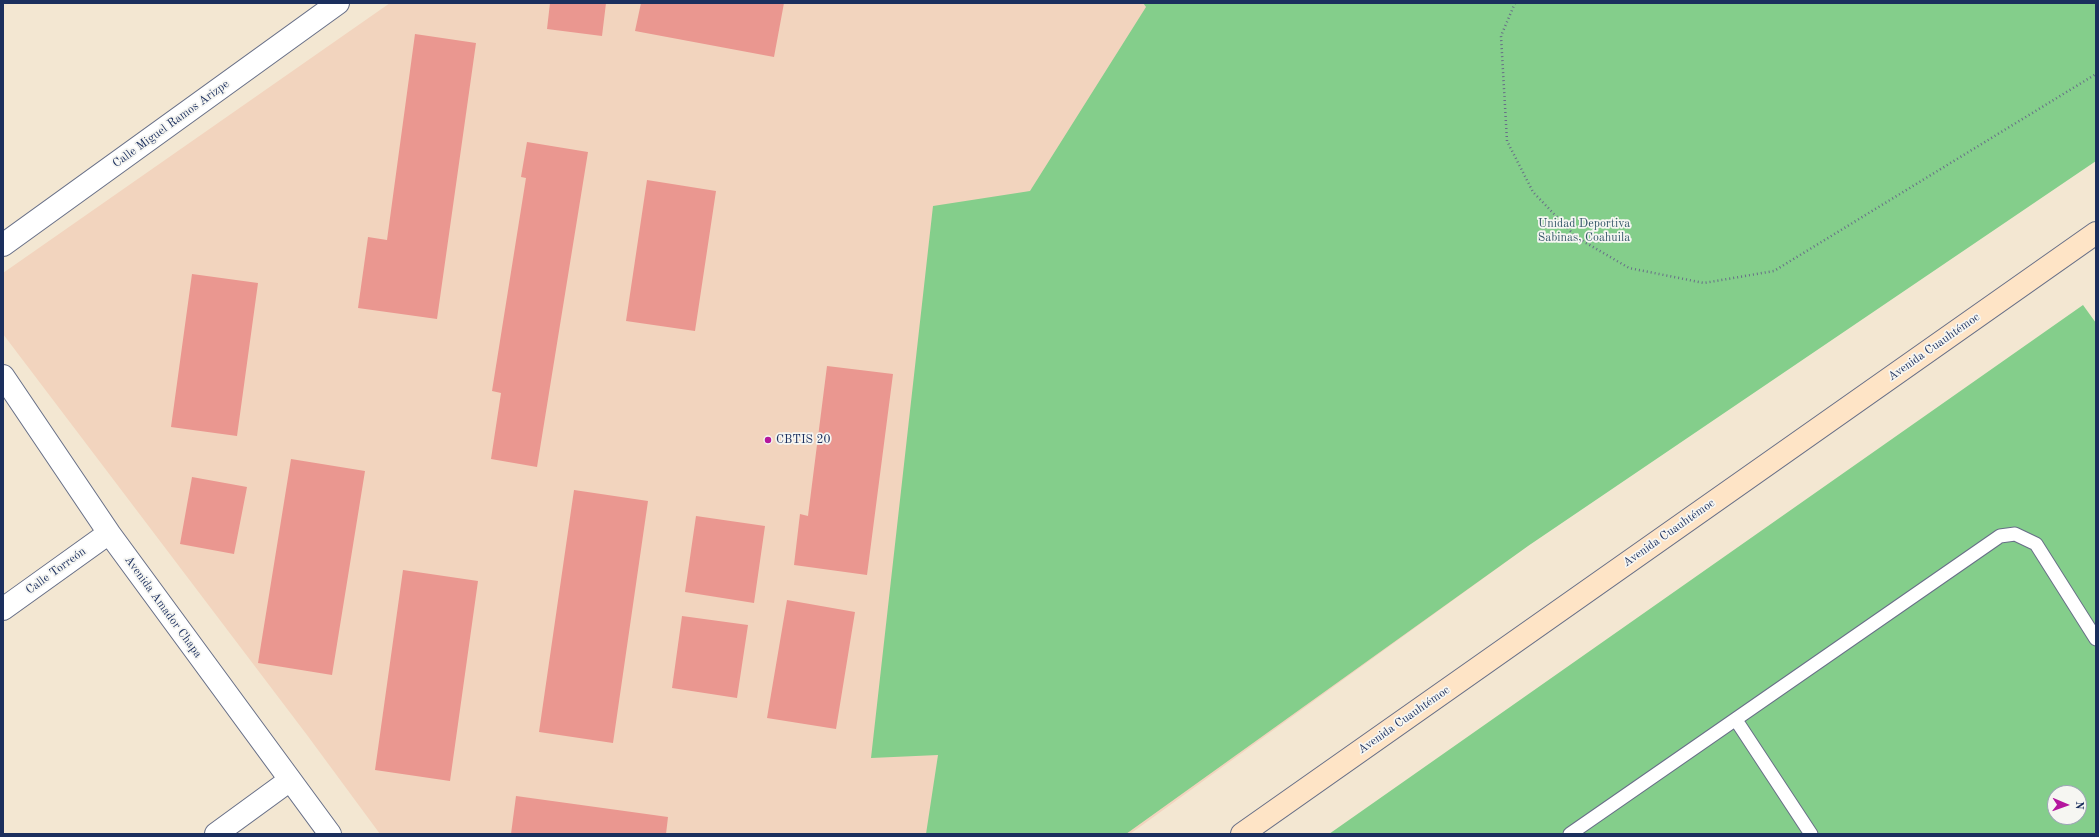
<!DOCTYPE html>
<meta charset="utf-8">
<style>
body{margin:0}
#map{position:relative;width:2099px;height:837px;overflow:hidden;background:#f3e7d2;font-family:"Old Standard TT",serif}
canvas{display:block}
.frame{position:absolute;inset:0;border:4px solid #1b2f5e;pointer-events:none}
.north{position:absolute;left:2047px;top:785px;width:40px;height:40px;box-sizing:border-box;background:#f6f6f2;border:1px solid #9ea6b7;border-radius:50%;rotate:92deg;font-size:11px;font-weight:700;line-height:16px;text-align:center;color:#1b2f5e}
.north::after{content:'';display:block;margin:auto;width:14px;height:18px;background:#b5179e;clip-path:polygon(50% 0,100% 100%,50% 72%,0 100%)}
</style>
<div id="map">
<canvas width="2099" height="837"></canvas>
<div class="frame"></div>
<div class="north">N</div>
</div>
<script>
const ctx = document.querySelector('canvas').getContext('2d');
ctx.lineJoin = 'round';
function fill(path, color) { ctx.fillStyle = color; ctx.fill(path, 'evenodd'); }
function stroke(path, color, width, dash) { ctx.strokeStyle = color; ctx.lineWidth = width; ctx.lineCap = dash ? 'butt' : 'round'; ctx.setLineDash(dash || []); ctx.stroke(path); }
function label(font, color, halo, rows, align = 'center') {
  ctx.font = font + ' "Old Standard TT",serif'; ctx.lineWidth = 3.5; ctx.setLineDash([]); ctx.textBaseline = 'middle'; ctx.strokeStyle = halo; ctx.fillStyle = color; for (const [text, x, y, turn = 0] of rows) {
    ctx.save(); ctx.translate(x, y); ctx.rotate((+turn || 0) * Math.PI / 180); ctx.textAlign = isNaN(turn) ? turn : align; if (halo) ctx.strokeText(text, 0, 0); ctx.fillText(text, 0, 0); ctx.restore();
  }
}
fill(new Path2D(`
 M390,3H1143L1528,546L1130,834H380L307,735L3,334V273Z`), '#f2d4be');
fill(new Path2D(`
 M1143,3H2096V161L1528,546L1126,834H926L938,755L871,758L933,206L1030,191L1146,7Z
 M2083,305L2096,323V834H1329ZM2055,793H2079V817H2055Z`), '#84ce8b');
fill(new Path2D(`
 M550,3H606L602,36L547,29Z
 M641,3H784L774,57L635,31Z
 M415,34L476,43L437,319L358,308L368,237L387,240Z
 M527,142L588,152L537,467L491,459L501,393L492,391L526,178L521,177Z
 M647,180L716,191L695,331L626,321Z
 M192,274L258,283L237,436L171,427Z
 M827,366L893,374L867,575L794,565L800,514L808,516Z
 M291,459L365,471L332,675L258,663Z
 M192,477L247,487L234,554L180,544Z
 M574,490L648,501L613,743L539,732Z
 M696,516L765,526L754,603L685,592Z
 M403,570L478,581L450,781L375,770Z
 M787,600L855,612L836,729L767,718Z
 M682,616L748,625L737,698L672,688Z
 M516,796L668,817L666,834H511Z`), '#ea9790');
const lane = new Path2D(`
 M1736,720L1811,834
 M1570,834L2000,536L2015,534L2036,544L2096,639`);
const street = new Path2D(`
 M3,245L338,3
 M3,376L109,533L330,834
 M3,609L109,533
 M216,834L290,780`);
const secondary = new Path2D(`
 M1242,834L2096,233`);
stroke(lane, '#676f87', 15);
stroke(street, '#676f87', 24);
stroke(secondary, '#676f87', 24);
stroke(new Path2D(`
 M1515,3L1501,36L1507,141L1533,192L1576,237L1629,268L1704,283L1774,271L2096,74`), '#676f87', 2.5, [1, 3]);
stroke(lane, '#fff', 13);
stroke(street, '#fff', 22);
stroke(secondary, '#fee4c6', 22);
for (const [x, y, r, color] of [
 [768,440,4,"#b5179e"]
]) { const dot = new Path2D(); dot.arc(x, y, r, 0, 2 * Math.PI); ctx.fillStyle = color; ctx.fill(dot); stroke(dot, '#f6f6f2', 1.5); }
label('12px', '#1b2f5e', '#f6f6f2', [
 ["Calle Miguel Ramos Arizpe",171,124,-36],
 ["Avenida Cuauhtémoc",1934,347,-35],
 ["Avenida Cuauhtémoc",1669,533,-35],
 ["Calle Torreón",56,571,-36],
 ["Avenida Amador Chapa",163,607,54],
 ["Avenida Cuauhtémoc",1404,720,-35]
]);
label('12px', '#355769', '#f6f6f2', [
 ["Unidad Deportiva",1584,224],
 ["Sabinas, Coahuila",1584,238]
]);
label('12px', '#1b2f5e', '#f6f6f2', [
 ["CBTIS 20",776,440]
], 'left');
</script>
